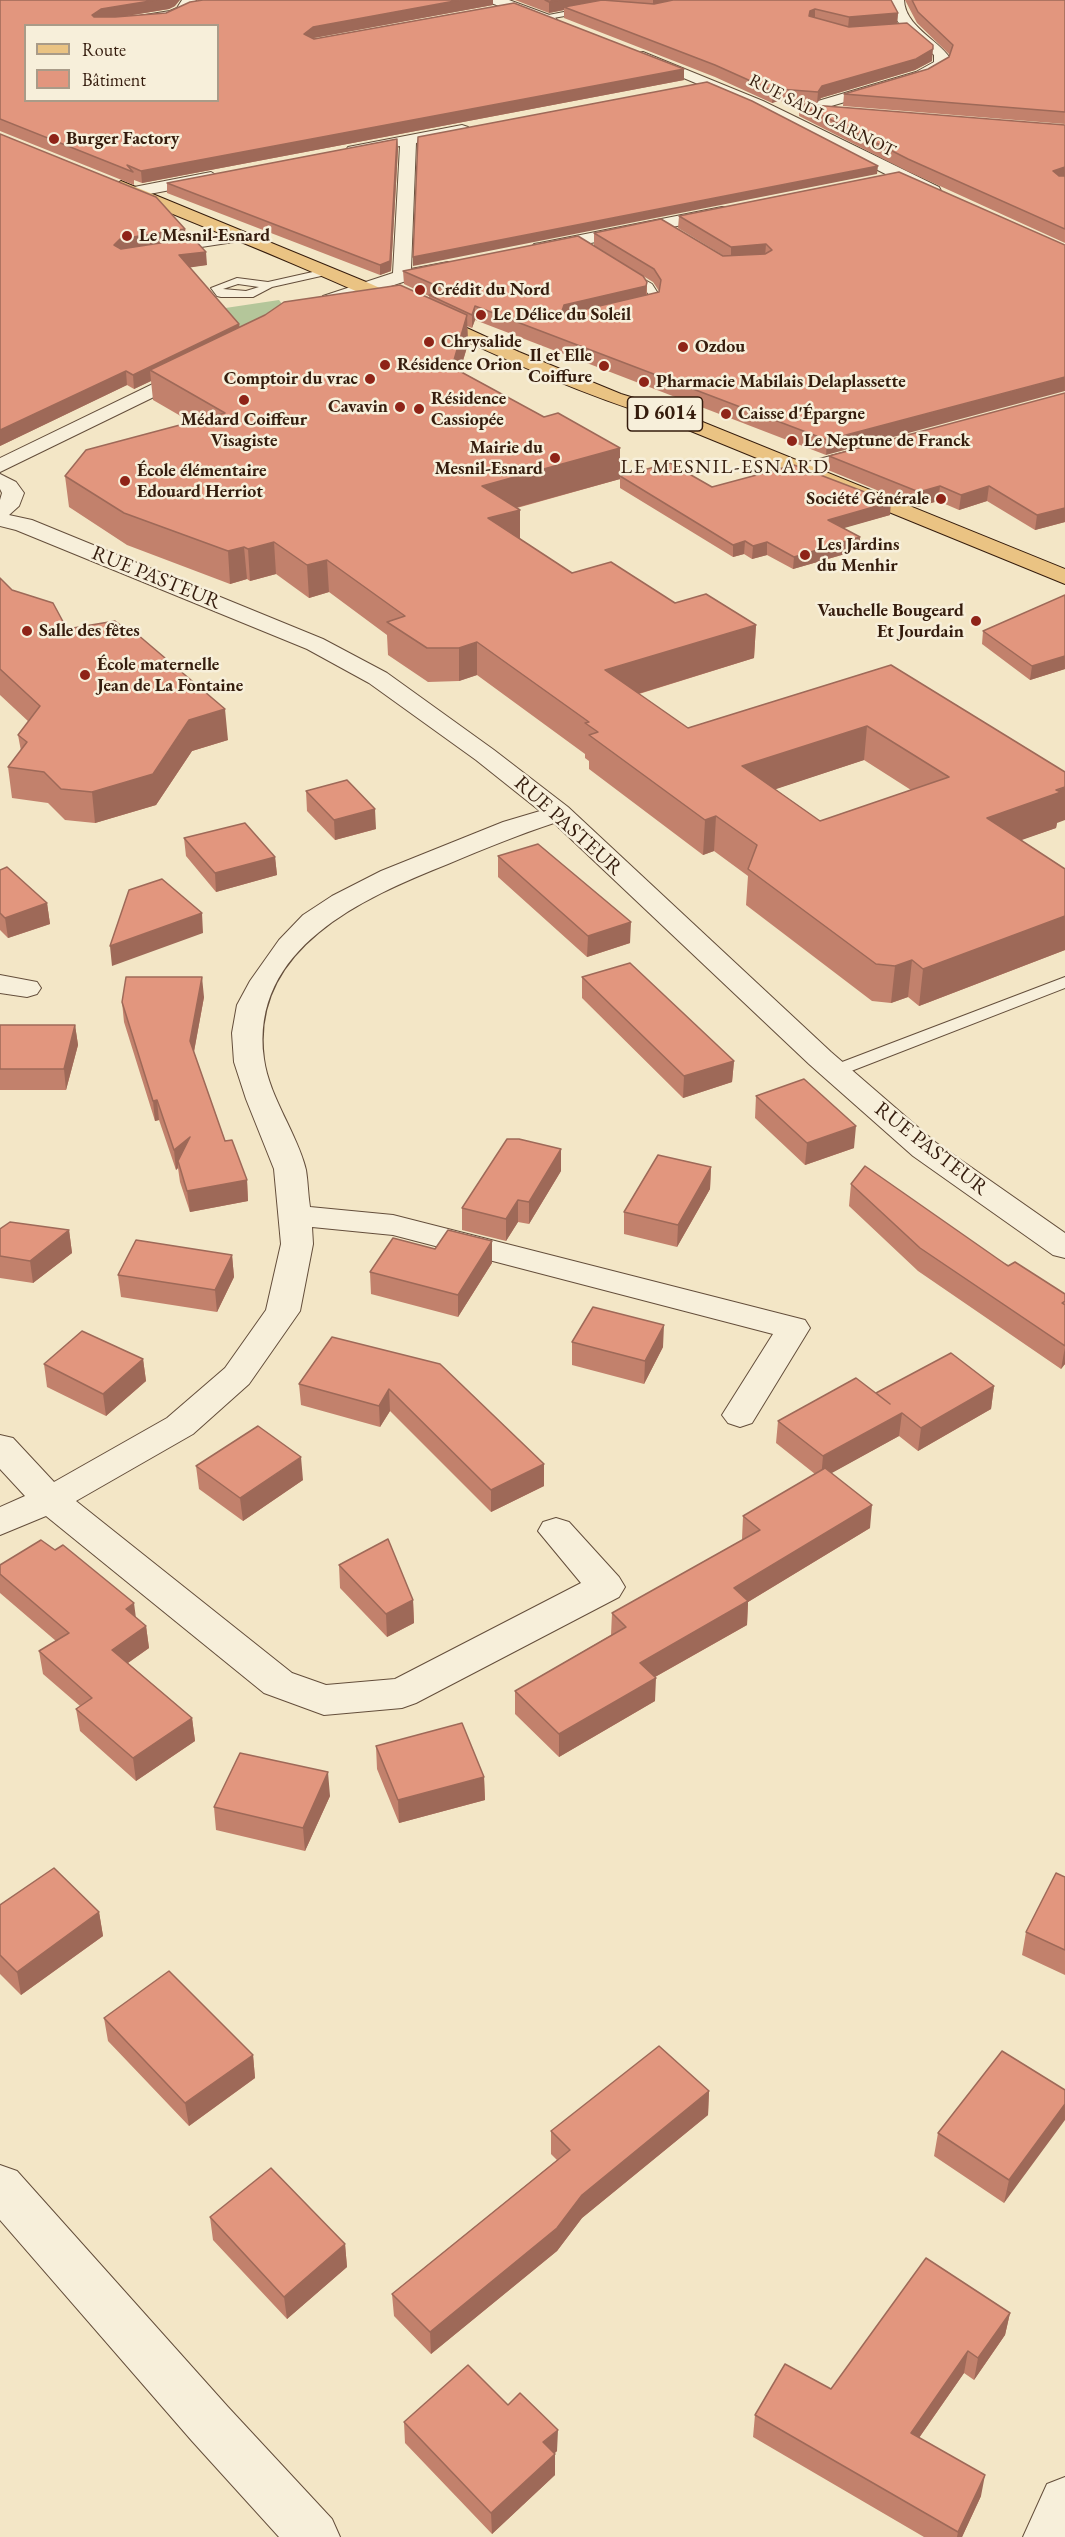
<!DOCTYPE html>
<meta charset="utf-8">
<style>
body{margin:0}
#map{position:relative;width:1065px;height:2537px;overflow:hidden;background:#f3e6c6;font-family:"EB Garamond",serif}
canvas{display:block}
.legend{position:absolute;left:24px;top:24px;width:195px;height:78px;box-sizing:border-box;background:#f7efda;border:2px solid #a99b88;margin:0;padding:8px 10px;list-style:none;font-size:18px;color:#351c0d}
.legend li{display:flex;align-items:center;gap:12px;height:30px}
.legend b{width:30px;border:2px solid #a99b88}
</style>
<div id="map">
<canvas width="1065" height="2537"></canvas>
<ul class="legend">
<li><b style="height:8px;background:#eac383"></b>Route</li>
<li><b style="height:16px;background:#e2967e"></b>Bâtiment</li>
</ul>
</div>
<script>
const ctx = document.querySelector('canvas').getContext('2d');
ctx.lineJoin = 'round';
function fill(path, color) { ctx.fillStyle = color; ctx.fill(path, 'evenodd'); }
function stroke(path, color, width, dash) { ctx.strokeStyle = color; ctx.lineWidth = width; ctx.lineCap = dash ? 'butt' : 'round'; ctx.setLineDash(dash || []); ctx.stroke(path); }
function label(font, color, halo, rows, align = 'center') {
  ctx.font = font + ' "EB Garamond",serif'; ctx.lineWidth = 5; ctx.setLineDash([]); ctx.textBaseline = 'middle'; ctx.strokeStyle = halo; ctx.fillStyle = color; for (const [text, x, y, turn = 0] of rows) {
    ctx.save(); ctx.translate(x, y); ctx.rotate((+turn || 0) * Math.PI / 180); ctx.textAlign = isNaN(turn) ? turn : align; if (halo) ctx.strokeText(text, 0, 0); ctx.fillText(text, 0, 0); ctx.restore();
  }
}
fill(new Path2D(`
 M279,300L282,304L246,329L231,331L212,310Z`), '#b4c69a');
const lane = new Path2D(`
 M590,7L594,9L593,11L542,20L538,17Z
 M243,235L247,236V240L175,251L170,248L175,245Z
 M624,268L652,284L659,295L656,305L631,309V305L647,301L649,295L644,288L620,273L619,271Z
 M326,269L330,270V274L272,287L253,297H221L217,296L211,288L237,278L268,282ZM238,284L259,287L246,291L223,289Z
 M1065,977V988L841,1075H829L826,1071L829,1067Z`);
const street = new Path2D(`
 M182,0H196C193,5 190,12 185,15C166,27 118,26 95,26L102,22L170,11L177,8Z
 M489,0H509L555,17L557,20L555,23H545L491,3Z
 M890,0H904C905,26 937,39 950,58L946,67L926,78L811,112H801L798,109L801,106L916,72L934,62V55C918,40 890,24 890,0Z
 M643,52L763,101L939,187L941,191L939,195H927L753,107L638,59L636,56L638,53Z
 M462,125L468,127L470,130L468,133L416,143L411,269L448,262L454,263L457,267L454,271L406,281L337,304H323L321,300L323,296L393,273L400,146L354,155L346,150L348,147Z
 M211,172L219,177L217,181L134,197L126,192L134,187Z
 M722,207L728,208L731,212L728,216L540,253L534,252L531,248L534,244L540,243Z
 M192,365L199,367L202,371L199,375L0,472V458Z
 M873,445L880,447L883,451L880,455L799,476L792,474L789,470L792,466Z
 M0,474L16,482L24,493L19,506L9,515L32,520L323,639L387,673L494,750L568,807L831,1052L935,1142L1065,1233V1258L1053,1255L913,1156L809,1064L554,823C518,835 483,849 448,864C363,898 249,948 264,1059C269,1097 298,1135 306,1170C308,1182 308,1195 310,1207L393,1215L805,1320L810,1328L752,1423L740,1427L728,1423L722,1415L773,1334L393,1235L312,1227L313,1244L300,1311L249,1384L193,1434L76,1501L292,1673L326,1685L395,1679L581,1583L538,1531L543,1522L556,1518L569,1522L619,1577L625,1587L619,1597L416,1703L402,1708L324,1715L264,1693L46,1516L0,1535V1507L25,1496L0,1469V1435L13,1438L54,1482L167,1418L225,1368L266,1310L281,1244L274,1169L246,1099L234,1062L232,1033L237,1005L250,981L279,940L303,915L332,896L381,871L503,822L540,811L476,760L369,683L307,649L16,530L0,526V500L2,493L0,489Z
 M0,975L37,982L41,988L37,994L27,997L0,993Z
 M0,2165L17,2171L228,2407L332,2519L340,2537H279L192,2441L0,2220Z
 M1065,2477V2537H1023L1047,2484Z`);
const primary = new Path2D(`
 M121,181L371,284L519,352L621,394L673,410L1065,569V584L659,418C554,386 458,336 358,292C278,256 196,224 115,190L113,186Z`);
stroke(lane, '#644e3b', 2);
stroke(street, '#644e3b', 2);
stroke(primary, '#351c0d', 2);
fill(lane, '#f7efda');
fill(street, '#f7efda');
fill(primary, '#eac383');
fill(new Path2D(`
 M0,0L175,6L169,9L120,17L493,5L313,38L684,69V80L142,183L134,180V185L0,131Z
 M515,0H891L898,13L897,23L932,61L915,70L821,98L817,103L778,101L772,103L715,77L564,18V10L549,13Z
 M905,0H1065V124L843,106L844,94L928,69L949,57L950,55L917,23Z
 M800,104L1065,125V243L907,171L799,116Z
 M0,134L185,229L186,239L207,265L189,267L239,324L240,328L429,298V296L404,284L403,271L647,282V295L659,292V291L653,282L594,246V233L724,256L678,228L679,216L899,172L826,455L475,320L472,328L467,326L468,344L460,371L544,417L620,448V479L517,508L520,510V539L572,573L675,603L756,625L754,658L639,694L688,728L891,665L1057,823L1056,828L1020,840L1065,869V950L919,1006L908,997L891,1003L872,1001L746,905L748,876L714,851L703,855L589,769V761L585,758V754L477,675L459,681L428,682L388,655L387,635L329,592L309,598L276,574L250,581L247,579L230,584L127,545L69,507L65,476L191,422L153,400L151,381L134,389L127,385L0,446ZM864,760L911,790L820,821L775,789Z
 M397,139L398,149L391,271L380,275L167,193V183Z
 M1065,393V522L1035,530L987,501L959,510L938,501L918,507L828,470L829,456Z
 M620,476L712,487L890,515L842,528L860,537L859,550L793,569L767,555L752,559L744,554L733,557L620,488Z
 M0,578L12,590L67,629L228,740L192,751L156,805L95,823L65,820L48,803L12,798L8,767L21,751L18,735L29,722L0,695Z
 M1065,595V669L1030,680L982,644L983,631Z
 M306,791L376,829L335,840L307,811Z
 M184,838L275,857L277,875L216,892L186,856Z
 M498,856L630,943L587,957L498,877Z
 M0,870L47,903L50,924L8,938L0,930Z
 M582,977L734,1061L732,1082L683,1098L582,998Z
 M204,997L194,1052L225,1141L247,1180L248,1201L190,1212L180,1182L178,1168L176,1170L159,1120L155,1121L124,1022L122,1002Z
 M0,1025H75L78,1045L66,1090H0Z
 M756,1096L854,1148L805,1165L755,1118Z
 M711,1167L710,1189L677,1247L624,1234V1212Z
 M561,1171L529,1224L518,1222L506,1241L462,1230V1208Z
 M851,1184L1065,1294V1364L1061,1369L918,1271L849,1206Z
 M0,1229L69,1230L72,1253L33,1283L0,1278Z
 M492,1241V1263L458,1317L371,1294L370,1272L435,1249Z
 M232,1255L234,1277L217,1312L121,1297L118,1275Z
 M332,1337L544,1486L491,1512L390,1411L380,1427L301,1405L299,1384Z
 M572,1342L663,1347L644,1384L572,1365Z
 M143,1359L146,1381L106,1416L47,1387L44,1364Z
 M994,1386L991,1409L918,1451L899,1436L831,1473L870,1528L748,1602L747,1625L655,1677V1701L559,1757L515,1714V1691L611,1635L612,1613L743,1540L742,1539L743,1516L815,1474L776,1443L778,1421L876,1394Z
 M196,1466L303,1480L243,1521L199,1489Z
 M0,1565L136,1618L146,1626L149,1648L128,1663L192,1718L195,1741L136,1781L80,1731L76,1709L80,1706L43,1674L39,1651L56,1641L0,1593Z
 M339,1565L413,1600L414,1623L387,1637L340,1588Z
 M376,1746L484,1777L485,1800L399,1823L377,1769Z
 M330,1796L305,1851L216,1830L214,1807Z
 M1065,1877V1975L1022,1955L1026,1932Z
 M0,1905L99,1912L103,1936L21,1995L0,1974Z
 M104,2018L253,2055L255,2078L189,2126L108,2041Z
 M1065,2090L1004,2203L934,2156L938,2133Z
 M709,2091L708,2115L582,2218L557,2251L431,2354L394,2316L392,2294L557,2160L551,2154V2131Z
 M210,2217L345,2244L347,2267L287,2319L213,2240Z
 M1010,2313L1005,2335L974,2380L964,2373L919,2438L981,2496L962,2537H924L753,2437L755,2415L831,2389Z
 M508,2405L557,2451L555,2453V2475L492,2534L405,2443L404,2422Z`), '#c2816c');
fill(new Path2D(`
 M156,0H180L175,6L169,9L102,20L93,26L92,15L101,9Z
 M460,0H493V5L314,38L305,45L304,34L313,27Z
 M559,0H602V3L564,7V10L549,13V2Z
 M653,0H683L653,7Z
 M815,9V20L809,22L810,11Z
 M898,13L897,24L848,28L849,17Z
 M933,49L932,61L915,70L821,98L817,103L818,92L822,86Z
 M684,69V80L142,183L141,171Z
 M779,89L778,101L772,103L773,91Z
 M397,139L398,149L391,271L380,275V265Z
 M878,166L877,174L413,266V257Z
 M1065,167V179L1052,183L1053,171Z
 M185,229L186,242L122,252L114,245L120,239Z
 M766,244L765,257L731,260V247Z
 M206,252L207,265L180,269L179,255Z
 M647,282L646,295L563,319L562,311L564,305Z
 M475,306V320L472,328V315Z
 M467,315L468,344L452,396V367Z
 M239,324L240,337L150,370L151,381L134,389L133,375Z
 M126,371L127,385L0,446V430Z
 M1065,377V391L826,455L827,440Z
 M620,448V479L482,517V486Z
 M940,486L938,501L918,507L919,492Z
 M989,486L987,501L959,510L961,495Z
 M891,502L890,515L827,533L828,520Z
 M1065,508V522L1035,530L1037,515Z
 M520,510V541L488,518Z
 M860,537L859,550L793,569L794,557Z
 M745,541L744,554L733,557V545Z
 M274,542L276,574L250,581L248,549Z
 M767,542V555L752,559L753,546Z
 M244,547L247,579L230,584L228,551Z
 M327,560L329,592L309,598L307,565Z
 M756,625L754,658L605,704V670Z
 M477,642V675L459,681V648Z
 M1065,656V669L1030,680L1032,666Z
 M225,709L228,740L192,751L156,805L95,823L92,792L189,720Z
 M867,726L864,760L740,801L742,766Z
 M1065,787V820L1057,823L1056,828L982,854L987,818Z
 M375,809L376,829L335,840L334,820Z
 M716,816L714,851L703,855L705,820Z
 M275,857L277,875L216,892L215,873Z
 M47,903L50,924L8,938L5,918Z
 M202,913L203,933L112,966L110,946Z
 M1065,916V950L919,1006L923,969Z
 M631,922L630,943L587,957L588,936Z
 M912,960L908,997L891,1003L895,966Z
 M202,977L204,997L192,1062L190,1041Z
 M75,1025L78,1045L66,1090L64,1069Z
 M734,1061L732,1082L683,1098L684,1076Z
 M157,1100L159,1120L155,1121L153,1101Z
 M856,1126L854,1148L805,1165L807,1143Z
 M190,1137L178,1161V1168L176,1170L174,1150Z
 M561,1149V1171L529,1224V1202Z
 M711,1167L710,1189L677,1247L678,1225Z
 M247,1180L248,1201L190,1212L187,1191Z
 M518,1200V1222L506,1241V1219Z
 M69,1230L72,1253L33,1283L30,1261Z
 M492,1241V1263L458,1317V1295Z
 M232,1255L234,1277L217,1312L215,1290Z
 M664,1325L663,1347L644,1384L645,1361Z
 M1065,1347V1364L1061,1369Z
 M143,1359L146,1381L106,1416L103,1394Z
 M994,1386L991,1409L918,1451L921,1428Z
 M389,1389L390,1411L380,1427L379,1406Z
 M902,1413L899,1436L821,1479L823,1456Z
 M301,1457L303,1480L243,1521L240,1498Z
 M544,1464V1486L491,1512V1490Z
 M872,1505L870,1528L748,1602L747,1625L639,1686L640,1663L734,1588Z
 M413,1600L414,1623L387,1637L386,1614Z
 M134,1603L137,1626L126,1609Z
 M146,1626L149,1648L115,1672L112,1650Z
 M656,1678L655,1701L559,1757V1734Z
 M192,1718L195,1741L136,1781L133,1758Z
 M328,1772L330,1796L305,1851L303,1828Z
 M484,1777L485,1800L399,1823L398,1800Z
 M99,1912L103,1936L21,1995L17,1972Z
 M253,2055L255,2078L189,2126L185,2103Z
 M709,2091L708,2115L582,2218L557,2251L431,2354L430,2332L582,2195Z
 M1065,2104V2120L1004,2203L1009,2180Z
 M345,2244L347,2267L287,2319L284,2297Z
 M1010,2313L1005,2335L974,2380L978,2358Z
 M968,2351L964,2373L907,2455L911,2433Z
 M558,2430L557,2451L543,2463V2442Z
 M555,2454V2475L492,2534L491,2513Z
 M985,2475L981,2496L962,2537H957L958,2532Z`), '#9e6958');
const building = new Path2D(`
 M0,0H156L101,9L92,15L94,17H115L166,13L190,2L203,0H460L313,27L304,34L314,39L514,3L684,69L141,171L127,165L133,172L0,119ZM26,26H218V100H26Z
 M545,0H559L549,2Z
 M602,0L654,4L673,0H891L898,13L849,17L815,9L810,11L809,16L849,27L907,23L933,45V49L916,59L822,86L818,92L779,89L773,91L715,65L564,7Z
 M912,0H1065V112L844,94L928,69L949,57L953,45L918,12Z
 M707,82L752,101L878,166L413,257L418,137Z
 M800,104L1065,125V167L1053,171L1059,176H1065V229L908,159Z
 M0,134L156,197L185,229L120,239L114,245L121,249L193,238L206,252L179,255L239,324L133,375L126,371L0,430Z
 M397,139L390,261L380,265L167,183Z
 M899,172L1065,245V377L827,440L475,306L472,315L429,295L451,292L403,271L578,236L643,276L647,282L646,286L564,305L562,311L565,314L659,292L661,280L654,269L594,233L661,219L723,256L765,254L772,250L766,244L731,247L679,216Z
 M400,285L467,315L452,367L544,417L558,413L620,448L482,486L520,510L488,518L572,573L611,562L675,603L706,594L756,625L605,670L688,728L891,665L1065,772V787L1056,790L1061,792L987,818L1065,869V916L923,969L912,960L895,966L876,964L748,869L757,845L716,816L705,820L589,735L598,732L585,723L589,722L477,642L459,648H427L387,622L405,616L327,560L307,565L274,542L248,549L244,547L228,551L124,513L65,476L86,450L225,413L150,370L265,315L284,302ZM867,726L949,777L820,821L742,766Z
 M1065,393V508L1037,515L989,486L961,495L940,486L919,492L829,456Z
 M670,463L712,487L794,465L891,502L828,520L860,537L794,557L767,542L753,546L745,541L733,545L620,476Z
 M0,578L12,590L53,603L67,629L115,621L127,630L131,629L225,709L189,720L153,774L92,792L61,789L44,772L8,767L27,742L18,735L40,706L0,669Z
 M1065,595V656L1032,666L983,631Z
 M347,780L375,809L334,820L306,791Z
 M245,823L275,857L215,873L184,838Z
 M538,844L631,922L588,936L498,856Z
 M7,867L47,903L5,918L0,913V870Z
 M162,879L202,913L110,946L129,890Z
 M630,963L734,1061L684,1076L582,977Z
 M126,977H202L190,1041L225,1141L232,1140L247,1180L187,1191L178,1161L190,1137L174,1150L157,1100L153,1101L122,1002Z
 M0,1025H75L64,1069H0Z
 M804,1079L856,1126L807,1143L756,1096Z
 M507,1139H519L561,1149L529,1202L518,1200L506,1219L462,1208Z
 M658,1155L711,1167L678,1225L624,1212Z
 M865,1166L1008,1266L1015,1262L1065,1294V1301L1062,1303L1065,1305V1346L920,1248L851,1184Z
 M10,1222L69,1230L30,1261L0,1256V1229Z
 M448,1230L492,1241L458,1295L370,1272L393,1238L435,1249Z
 M136,1240L232,1255L215,1290L118,1275Z
 M593,1307L664,1325L645,1361L572,1342Z
 M82,1331L143,1359L103,1394L44,1364Z
 M332,1337L440,1364L544,1464L491,1490L389,1389L379,1406L299,1384Z
 M951,1353L994,1386L921,1428L902,1413L823,1456L778,1421L856,1378L890,1404L876,1393Z
 M258,1426L301,1457L240,1498L196,1466Z
 M825,1468L872,1505L734,1588L748,1601L640,1663L656,1678L559,1734L515,1691L626,1627L612,1613L760,1530L743,1516Z
 M388,1539L413,1600L386,1614L339,1565Z
 M41,1540L55,1550L63,1545L134,1603L126,1609L146,1626L112,1650L192,1718L133,1758L76,1709L92,1698L39,1651L69,1633L0,1574V1565Z
 M462,1723L484,1777L398,1800L376,1746Z
 M240,1753L328,1772L303,1828L214,1807Z
 M54,1868L99,1912L17,1972L0,1955V1905Z
 M1056,1873L1065,1877V1950L1026,1932Z
 M169,1971L253,2055L185,2103L104,2018Z
 M659,2046L709,2091L582,2195L557,2228L430,2332L392,2294L570,2150L551,2131Z
 M1002,2051L1065,2090V2104L1009,2180L938,2133Z
 M271,2168L345,2244L284,2297L210,2217Z
 M926,2258L1010,2313L978,2358L968,2351L911,2433L985,2475L958,2532L755,2415L785,2364L831,2389Z
 M468,2365L508,2405L520,2393L558,2430L543,2442L555,2454L491,2513L404,2422Z`);
fill(building, '#e2967e');
stroke(building, '#9e6958', 1.5);
for (const [x, y, r, color] of [
 [54,139,6,"#8f2418"],
 [127,236,6,"#8f2418"],
 [420,290,6,"#8f2418"],
 [481,315,6,"#8f2418"],
 [429,342,6,"#8f2418"],
 [683,347,6,"#8f2418"],
 [385,365,6,"#8f2418"],
 [604,366,6,"#8f2418"],
 [370,379,6,"#8f2418"],
 [644,382,6,"#8f2418"],
 [244,400,6,"#8f2418"],
 [400,407,6,"#8f2418"],
 [419,409,6,"#8f2418"],
 [726,414,6,"#8f2418"],
 [792,441,6,"#8f2418"],
 [555,458,6,"#8f2418"],
 [125,481,6,"#8f2418"],
 [941,499,6,"#8f2418"],
 [805,555,6,"#8f2418"],
 [976,621,6,"#8f2418"],
 [27,631,6,"#8f2418"],
 [85,675,6,"#8f2418"]
]) { const dot = new Path2D(); dot.arc(x, y, r, 0, 2 * Math.PI); ctx.fillStyle = color; ctx.fill(dot); stroke(dot, '#f7efda', 2); }
label('18px', '#351c0d', '#f7efda', [
 ["RUE SADI CARNOT",822,116,27]
]);
label('bold 18px', '#351c0d', '#f7efda', [
 ["Burger Factory",66,139],
 ["Le Mesnil-Esnard",139,236],
 ["Crédit du Nord",432,290],
 ["Le Délice du Soleil",493,315],
 ["Chrysalide",441,342],
 ["Ozdou",695,347],
 ["Il et Elle",592,356,"right"],
 ["Coiffure",592,377,"right"],
 ["Résidence Orion",397,365],
 ["Comptoir du vrac",358,379,"right"],
 ["Pharmacie Mabilais Delaplassette",656,382],
 ["Résidence",431,399],
 ["Cassiopée",431,420],
 ["Cavavin",388,407,"right"],
 ["Caisse d'Épargne",738,414],
 ["Médard Coiffeur",244,420,"center"],
 ["Visagiste",244,441,"center"],
 ["Le Neptune de Franck",804,441],
 ["Mairie du",543,448,"right"],
 ["Mesnil-Esnard",543,469,"right"],
 ["École élémentaire",137,471],
 ["Edouard Herriot",137,492],
 ["Société Générale",929,499,"right"],
 ["Les Jardins",817,545],
 ["du Menhir",817,566],
 ["Vauchelle Bougeard",964,611,"right"],
 ["Et Jourdain",964,632,"right"],
 ["Salle des fêtes",39,631],
 ["École maternelle",97,665],
 ["Jean de La Fontaine",97,686]
], 'left');
for (const [x, y, w] of [
 [665,414,75]
]) { const box = new Path2D(); box.roundRect(x - w / 2, y - 17, w, 34, 4.5); ctx.fillStyle = '#f7efda'; ctx.fill(box); stroke(box, '#351c0d', 1.5); }
label('bold 20px', '#351c0d', null, [
 ["D 6014",665,414]
]);
ctx.letterSpacing = '1.5px';
label('20px', '#351c0d', '#f7efda', [
 ["LE MESNIL-ESNARD",725,468]
]);
ctx.letterSpacing = '0px';
label('21px', '#351c0d', '#f7efda', [
 ["RUE PASTEUR",156,578,22],
 ["RUE PASTEUR",568,826,42],
 ["RUE PASTEUR",931,1149,38]
]);
</script>
